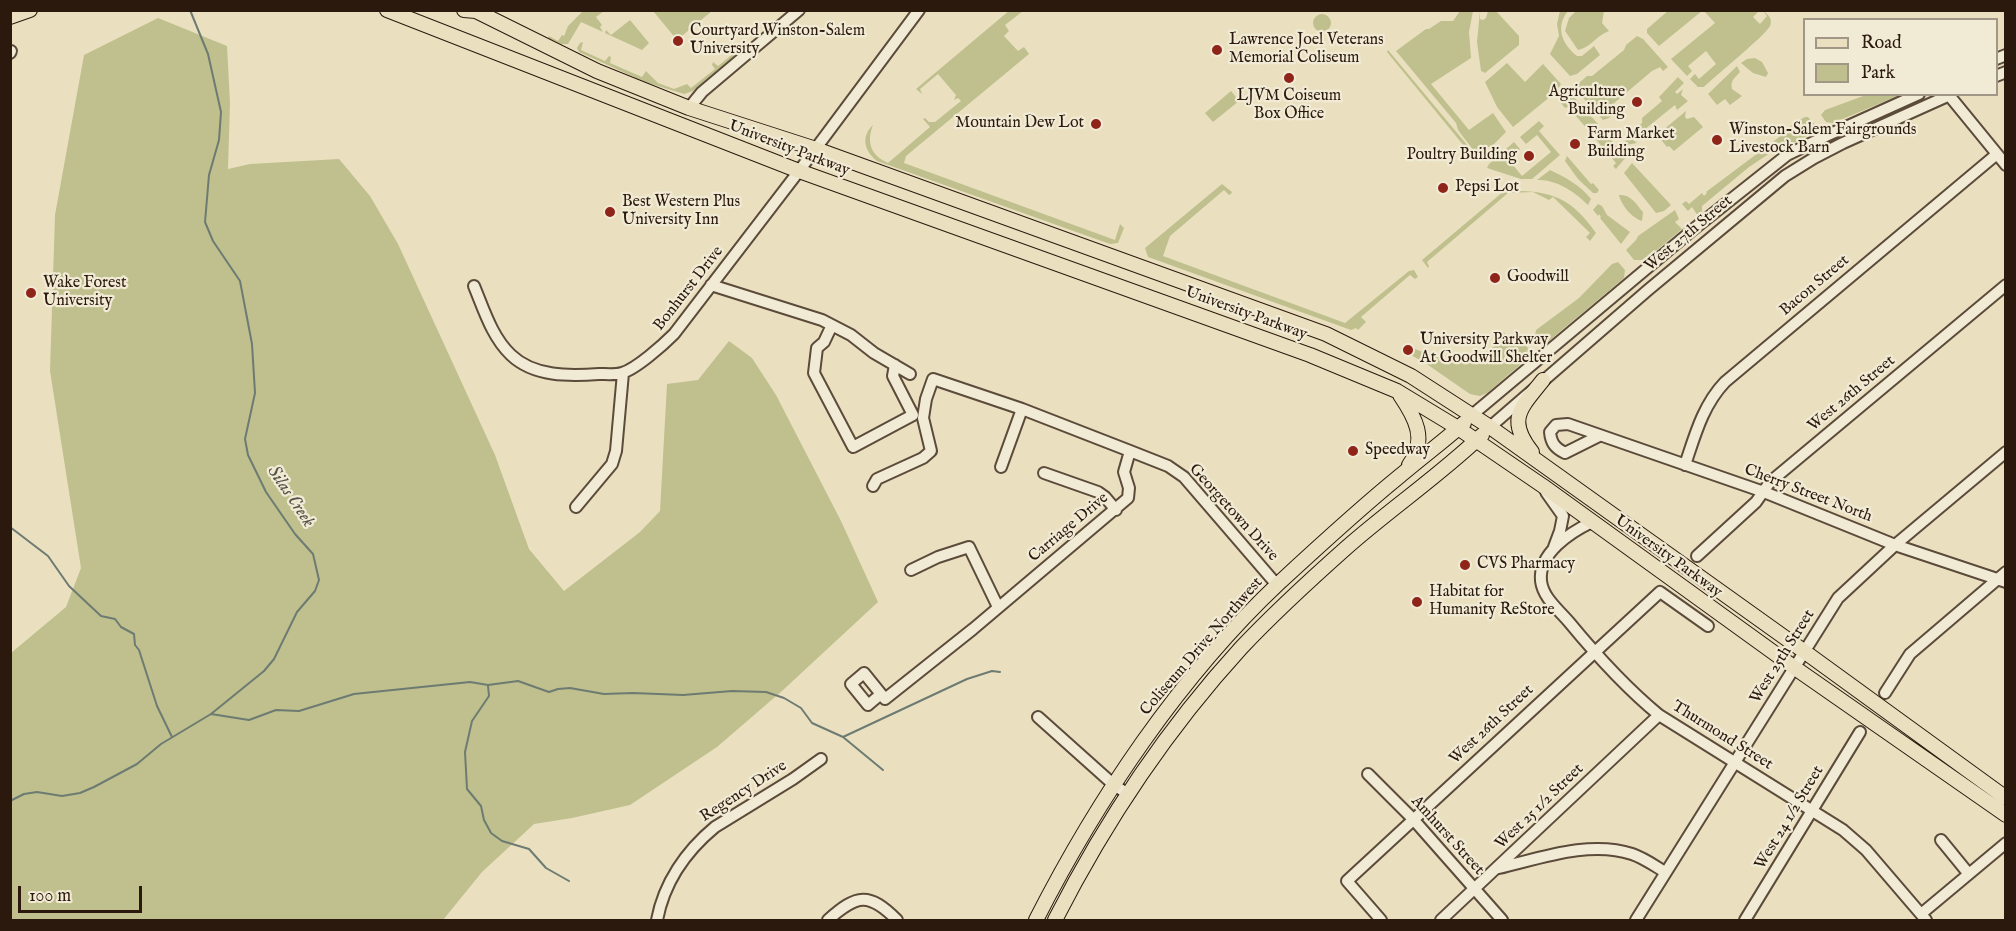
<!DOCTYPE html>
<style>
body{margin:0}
#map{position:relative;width:2016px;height:931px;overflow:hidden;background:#eae0c0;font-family:"IM FELL English",serif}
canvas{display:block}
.frame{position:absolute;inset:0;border:12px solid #2c190d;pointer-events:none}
.legend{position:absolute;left:1803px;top:18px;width:195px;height:78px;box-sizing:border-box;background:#f1ebd6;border:2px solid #a29786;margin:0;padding:8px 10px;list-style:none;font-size:18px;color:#2c190d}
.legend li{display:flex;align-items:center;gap:12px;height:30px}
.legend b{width:30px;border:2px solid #a29786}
.scale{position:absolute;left:18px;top:886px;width:124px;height:27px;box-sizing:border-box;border:3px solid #2c190d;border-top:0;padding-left:8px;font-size:18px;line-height:21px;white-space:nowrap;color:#2c190d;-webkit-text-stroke:4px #f1ebd6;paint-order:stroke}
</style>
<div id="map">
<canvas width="2016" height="931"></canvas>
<div class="frame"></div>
<ul class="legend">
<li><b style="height:8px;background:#eae0c0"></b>Road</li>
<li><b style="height:16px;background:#bfc08d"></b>Park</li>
</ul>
<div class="scale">100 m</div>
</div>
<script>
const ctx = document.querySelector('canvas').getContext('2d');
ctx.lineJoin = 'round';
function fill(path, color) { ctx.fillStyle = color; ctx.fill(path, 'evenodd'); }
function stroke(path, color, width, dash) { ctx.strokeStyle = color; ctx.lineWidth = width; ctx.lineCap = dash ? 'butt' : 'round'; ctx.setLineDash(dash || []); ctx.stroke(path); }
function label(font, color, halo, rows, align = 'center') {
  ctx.font = font + ' "IM FELL English",serif'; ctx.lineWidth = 4.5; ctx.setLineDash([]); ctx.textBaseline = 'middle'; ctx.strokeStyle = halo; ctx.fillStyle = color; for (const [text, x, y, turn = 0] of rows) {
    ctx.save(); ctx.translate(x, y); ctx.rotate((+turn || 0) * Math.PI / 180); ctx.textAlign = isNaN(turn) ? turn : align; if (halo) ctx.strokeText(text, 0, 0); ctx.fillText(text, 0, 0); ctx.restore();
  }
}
fill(new Path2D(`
 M1010,10L1023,11L1005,25L1009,31L1004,36L1018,51L1024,47L1029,54L912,151L906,156L904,163L1115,240L1120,224L1124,228L1118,243L1110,244L877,161C865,152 860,137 873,125C866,142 871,156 888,163L930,127L923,119L925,118L929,122H935L961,101L958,98L954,100L956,95L938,74L920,89L922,94L916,89Z
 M1669,10L1702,11L1659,46L1647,33V29Z
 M583,11H604L596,17L602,25L600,27L603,32L581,22L568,44H561L548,38L549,36L558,41L562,35L564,36L568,26Z
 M653,11H712L677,40Z
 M1460,11H1473L1469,32L1471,58L1431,84L1469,130L1493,113L1506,132L1492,146L1474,151L1458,130L1456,123L1396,51L1426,29H1429L1441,21H1453Z
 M1480,11V19L1483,20L1486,18L1488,11H1496L1519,36V45L1485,73L1481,71L1477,42Z
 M1568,11C1555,27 1562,44 1577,56H1582L1594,46L1600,55L1577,74L1570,76L1550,54L1559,36L1557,24L1560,11Z
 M1576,11H1604L1602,23L1609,31C1595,36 1592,47 1578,50L1565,31L1569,18Z
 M1704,11H1759L1753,17L1760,24L1767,16L1763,11C1768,14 1773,19 1770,26C1766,35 1714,77 1704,87H1698L1690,79L1695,74L1699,79L1716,64L1706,51L1688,66L1692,71L1687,76L1671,59L1715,23Z
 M1313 23a9 9 0 1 1 18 0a9 9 0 1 1-18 0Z
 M158,18L227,46L230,103L228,169L250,164L339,159L370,196L398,244L495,455L529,549L564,591L640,532L660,511L667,384L698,380L729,341L752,358L776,395L841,521L878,602L782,691L717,747L630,805L572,818L534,824L482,872L443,920H11V653L66,607L81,568L50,371L55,215L84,55Z
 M630,20L649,43L642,50L605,33L606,30L611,35Z
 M1637,36L1643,39L1668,67L1663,71L1660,67L1652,71L1613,104L1618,110L1609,118L1603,120L1577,91L1578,84L1587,76H1592L1624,50L1626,45Z
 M741,39L746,42V47L693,91L684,94L645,82L579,52L577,48L580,43L583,42L581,50L605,61L609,56L611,57L610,63L642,77L646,71L658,83L674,89L687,84L691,88L715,69L712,65L713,62L718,66L744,45Z
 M1388,50L1473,152V153L1469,152L1387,52Z
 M1755,58L1762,62L1768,73L1766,77L1753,73L1741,63L1747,59Z
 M1507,63L1525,82L1543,64L1561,84L1556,92L1513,127L1497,107L1485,82Z
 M1737,66L1740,72C1735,78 1730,80 1732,89L1742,96L1730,105L1725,99L1717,105L1708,94Z
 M1678,77L1684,83L1675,92L1677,94L1683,89L1681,95L1688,101L1677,110L1675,105L1634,138L1633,140L1637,143L1626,145L1624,144L1627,137L1642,123V118L1662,101L1659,97Z
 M1231,91L1239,101L1213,122L1205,113Z
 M1572,95L1598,124L1589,131L1568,107L1565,108L1561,103Z
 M1866,95H1900L1833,123L1826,122L1821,115L1825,110Z
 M1686,111L1685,117L1687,119L1694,117L1703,127L1674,151L1669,146L1667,147L1657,135Z
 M1805,117H1808L1817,127L1812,133L1785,148L1779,147L1749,167L1702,206V212L1698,216L1692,207L1688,211L1682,204L1686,201L1689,204L1702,193L1704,196L1707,193L1706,192L1778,138L1794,123Z
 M1539,121L1544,126L1539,131L1560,155L1532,179H1521L1487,168L1489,164L1514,142L1520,149L1508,159L1522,176L1551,152L1537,135L1526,144L1520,137Z
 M1601,128L1626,157L1616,169L1613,166L1616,163L1592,135Z
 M1567,156L1591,184L1593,183L1599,190L1597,193H1593L1578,179L1565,161Z
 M1632,163L1671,205L1664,211L1656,213L1624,173Z
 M1550,170C1565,177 1580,185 1591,199L1588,205C1575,192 1556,179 1537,180Z
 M1222,184L1232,192L1231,194L1229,195L1224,190L1170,236L1163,256L1345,323L1409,271L1414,270L1418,277L1415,279L1410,275L1361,317L1366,322L1358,330L1356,328L1351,330L1148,257L1145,248Z
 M1504,191C1548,190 1570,195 1596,233L1590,241L1586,237L1590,233L1553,197L1549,200L1533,192L1508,193L1427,262L1429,266L1428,268L1422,260Z
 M1619,195C1631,194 1636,204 1643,212L1642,221C1632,218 1621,205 1619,195Z
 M1598,204L1602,206L1607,215L1630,232L1621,244L1600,218L1601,217L1599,214L1598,216L1593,210Z
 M1675,210L1679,219L1675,222L1682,229L1645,260H1634L1626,250L1636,240L1638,236Z
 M1618,262L1625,270L1624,278L1545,344L1535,336L1536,330L1579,298L1612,264Z
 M1502,331C1512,341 1524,338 1530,352L1528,358L1487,393L1480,396L1470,394L1428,365L1401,349L1405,345C1424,352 1446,364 1466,358L1473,364L1504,338L1500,333Z`), '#bfc08d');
stroke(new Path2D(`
 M10,527L48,556L69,586L101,616L115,619L121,627L134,634L135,645L139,650L157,706L172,737
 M488,686L489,696L472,721L465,752L467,789L481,806L484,820L491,833L502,841L529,849L546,868L569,881
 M211,714L249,720L276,710L299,711L354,694L470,682L488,685L518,681L549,692L558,689L570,688L604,694L633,693L683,695L732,691L766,692L784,698L801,708L812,723L843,737L883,770
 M843,737L967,679L992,671L1000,672
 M10,801L24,794L37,792L62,796L80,793L94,787L137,764L161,744L211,714L264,671L274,659L297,612L315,591L319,580L313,554L295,534L266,492L248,455L245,439L255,393L252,344L240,281L213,241L205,222L209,175L219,140L221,112L208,54L190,10`), '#6d7b72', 2);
const minor = new Path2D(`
 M10,53L11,51
 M1996,59L2006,55
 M1996,76L2006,72
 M1948,94L2006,165
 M689,108L702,92L799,10
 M711,285L822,320L851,335L874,353L910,374
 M474,286C484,310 492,337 511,355C534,377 569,376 599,374C606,374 616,375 622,373C636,369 663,345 674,334L799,171L919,10
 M832,325L824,342L817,348L814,373L853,447L913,415L893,376L895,365
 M1472,415L1695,228L1787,155L1826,136L1919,94
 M1490,427L1648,290L1785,176L1814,158L1843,143L1952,94
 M1599,436L1565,453C1555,448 1551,443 1550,432L1556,425L1568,424L1764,492L1895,545L2006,582
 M1130,451L1168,466L1184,477L1277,585
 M1685,465C1695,435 1703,405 1725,382L1997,154
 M1001,467L1022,409
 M1044,473L1098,492L1105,497L1116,510
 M873,486L877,479L923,458L931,451L923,418L926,399L933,379L1022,409L1130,451L1124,472L1129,488L1128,498L973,629L885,699L864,673L851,684L868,705L881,694
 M1546,492L1563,516L1560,531L1554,547
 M576,507L612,464L616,451L623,373
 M1592,522C1571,532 1538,553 1541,581C1543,598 1559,610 1569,622C1597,656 1625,687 1659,715L1843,830L1866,850L1926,920
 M1697,556L1756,502L1770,482L2006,285
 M911,570L938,557L969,547L998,607
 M1885,693L1910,654L2006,572
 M1038,717L1114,785L1128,794
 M1368,774L1413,819L1502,920
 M1941,840L1968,873
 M1499,868C1541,858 1590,840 1632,854C1644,858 1655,866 1665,872
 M1921,914L2006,843
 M657,920C664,883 686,851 715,827L793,779L821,759
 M828,920C857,894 869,892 897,920
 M1381,920L1347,881L1660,592L1708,626
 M1441,920L1659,715
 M1636,920L1838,598L1895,545L2006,452
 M1745,920L1860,732`);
const major = new Path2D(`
 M387,10L799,171L1310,355L1397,391L1458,428L1543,486L1795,668L2006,815
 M464,10L476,11L597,71L689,108L816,149L1326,334L1411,376L1490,427L1805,652L2006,798
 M10,17L30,10
 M1400,395C1415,417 1428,440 1409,465
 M1532,452C1506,419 1521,408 1543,380
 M1036,920C1097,800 1180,676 1279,583C1319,546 1359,509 1401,475C1422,457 1444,441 1464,423
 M1055,920C1105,822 1167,729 1241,648C1274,613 1310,580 1346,548C1390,509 1439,476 1482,435`);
stroke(minor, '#5c4b3a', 14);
stroke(major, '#2c190d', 16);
stroke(minor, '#f1ebd6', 10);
stroke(major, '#eae0c0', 14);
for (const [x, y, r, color] of [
 [678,41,6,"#8f2418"],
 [1217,50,6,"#8f2418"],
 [1289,78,6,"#8f2418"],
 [1637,102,6,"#8f2418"],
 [1096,124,6,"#8f2418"],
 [1717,140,6,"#8f2418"],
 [1575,144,6,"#8f2418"],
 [1529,156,6,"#8f2418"],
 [1443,188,6,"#8f2418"],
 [610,212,6,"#8f2418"],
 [1495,278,6,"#8f2418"],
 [31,293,6,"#8f2418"],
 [1408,350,6,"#8f2418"],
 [1353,451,6,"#8f2418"],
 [1465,565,6,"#8f2418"],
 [1417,602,6,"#8f2418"]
]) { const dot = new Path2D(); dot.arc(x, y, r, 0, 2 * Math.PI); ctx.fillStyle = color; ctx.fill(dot); stroke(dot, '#f1ebd6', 2); }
label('16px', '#2c190d', '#f1ebd6', [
 ["Courtyard Winston-Salem",690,32],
 ["University",690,50],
 ["Lawrence Joel Veterans",1229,41],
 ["Memorial Coliseum",1229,59],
 ["Agriculture",1625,93,"right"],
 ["Building",1625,111,"right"],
 ["LJVM Coiseum",1289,97,"center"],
 ["Box Office",1289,115,"center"],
 ["Mountain Dew Lot",1084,124,"right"],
 ["Winston-Salem Fairgrounds",1729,131],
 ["Livestock Barn",1729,149],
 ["Farm Market",1587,135],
 ["Building",1587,153],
 ["Poultry Building",1517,156,"right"],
 ["Pepsi Lot",1455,188],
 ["Best Western Plus",622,203],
 ["University Inn",622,221],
 ["Goodwill",1507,278],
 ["Wake Forest",43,284],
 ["University",43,302],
 ["University Parkway",1420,341],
 ["At Goodwill Shelter",1420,359],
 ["Speedway",1365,451],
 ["CVS Pharmacy",1477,565],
 ["Habitat for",1429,593],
 ["Humanity ReStore",1429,611]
], 'left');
label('16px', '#2c190d', '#f1ebd6', [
 ["University Parkway",789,149,21],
 ["West 27th Street",1689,234,-40],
 ["Bacon Street",1815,286,-40],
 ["Bonhurst Drive",689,289,-52],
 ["University Parkway",1246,314,20],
 ["West 26th Street",1852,394,-40],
 ["Cherry Street North",1808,494,21],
 ["Georgetown Drive",1233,513,48],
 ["Carriage Drive",1069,528,-40],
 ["University Parkway",1668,557,36],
 ["Coliseum Drive Northwest",1202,647,-49],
 ["West 25th Street",1783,657,-58],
 ["West 26th Street",1492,725,-43],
 ["Thurmond Street",1722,736,32],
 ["Regency Drive",744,792,-33],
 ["West 25 1/2 Street",1540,807,-44],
 ["West 24 1/2 Street",1790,818,-59],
 ["Amhurst Street",1447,836,48]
]);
label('italic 18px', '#525248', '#f1ebd6', [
 ["Silas Creek",290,497,56]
]);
</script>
